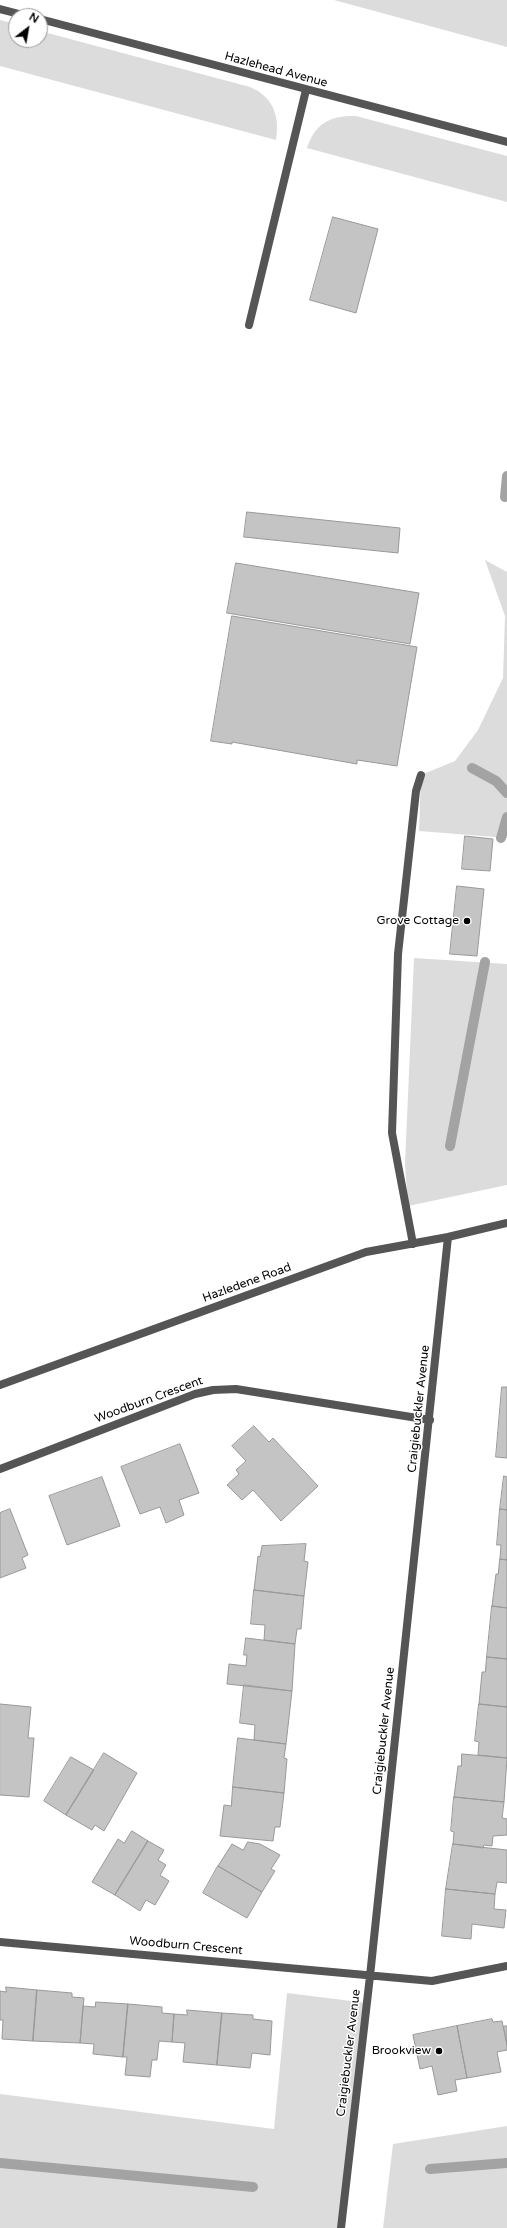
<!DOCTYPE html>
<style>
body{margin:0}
#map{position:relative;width:507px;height:2228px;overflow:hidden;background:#fff;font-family:"Varela Round",sans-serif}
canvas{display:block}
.north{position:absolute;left:8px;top:8px;width:40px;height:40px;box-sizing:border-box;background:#fff;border:1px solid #999;border-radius:50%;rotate:31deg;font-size:11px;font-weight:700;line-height:16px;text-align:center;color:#000}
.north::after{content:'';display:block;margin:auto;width:14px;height:18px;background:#000;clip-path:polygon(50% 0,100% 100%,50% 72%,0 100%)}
</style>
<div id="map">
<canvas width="507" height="2228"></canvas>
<div class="north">N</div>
</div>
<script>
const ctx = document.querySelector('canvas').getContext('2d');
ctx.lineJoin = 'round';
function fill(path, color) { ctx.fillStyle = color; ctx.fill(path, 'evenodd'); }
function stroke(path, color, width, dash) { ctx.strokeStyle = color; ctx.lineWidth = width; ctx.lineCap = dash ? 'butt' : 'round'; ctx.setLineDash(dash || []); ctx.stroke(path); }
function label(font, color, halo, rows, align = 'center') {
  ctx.font = font + ' "Varela Round",sans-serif'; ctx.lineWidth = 3; ctx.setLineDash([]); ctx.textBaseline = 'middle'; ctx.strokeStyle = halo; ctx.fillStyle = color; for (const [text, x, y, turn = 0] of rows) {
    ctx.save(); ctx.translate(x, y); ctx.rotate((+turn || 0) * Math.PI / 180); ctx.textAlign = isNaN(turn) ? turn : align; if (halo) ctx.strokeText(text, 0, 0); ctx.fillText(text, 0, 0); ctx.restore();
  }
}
fill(new Path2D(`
 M334,0H507V47Z
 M0,20L16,24V40H40V31L250,87C273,97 280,115 276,140L0,66Z
 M356,116L507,156V202L307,148C315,123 331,115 356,116Z
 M485,560L507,572V838L419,831L421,775L455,761L478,730L503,678L505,616Z
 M414,958L507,964V1185L408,1206L405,1164Z
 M287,1993L367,2003L341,2228H0V2094L274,2129Z
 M507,2126V2228H383L393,2144Z`), '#dcdcdc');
stroke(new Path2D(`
 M505,497L507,476
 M472,768L496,781L507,793
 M501,838L507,817
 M450,1146L485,962
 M0,2163L253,2187
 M430,2169L507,2163`), '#a3a3a3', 10);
const building = new Path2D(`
 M333,217L378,229L356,313L310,300Z
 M247,512L400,528L398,553L244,537Z
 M236,563L419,593L410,644L227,613Z
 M232,616L417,647L397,766L357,760V764L232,742V744L211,741Z
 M465,836L493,839L490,871L462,869Z
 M457,886L484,889L477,956L450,954Z
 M502,1387H507V1458L496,1457Z
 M254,1426L269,1442L273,1438L318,1486L281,1521L253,1490L242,1500L227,1485L239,1474L236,1470L246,1461L232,1446Z
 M180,1444L199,1493L179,1500L184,1515L166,1523L160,1507L140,1514L121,1467Z
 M504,1476L507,1477V1510L500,1509Z
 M102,1477L120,1526L67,1545L49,1496Z
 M10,1509L28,1555L22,1558L26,1568L0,1578V1513Z
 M500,1509L507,1510V1560L500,1559L501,1545H497Z
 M306,1544L304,1561L308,1562L304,1596L254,1590L258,1556L260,1557L262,1546Z
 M500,1559L507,1560V1608L492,1606L496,1574H498Z
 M254,1590L304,1596L301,1629H297L295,1644L264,1640L265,1625L251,1624Z
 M492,1606L507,1608V1659L487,1657Z
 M246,1638L295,1644L292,1691L227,1684L229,1664L246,1666L247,1655H244Z
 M487,1657L507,1659V1707L479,1704L482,1672H485Z
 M244,1685L292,1691L286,1744L254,1740L255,1725L240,1723Z
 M0,1704L31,1707L28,1738H34L29,1797L0,1795Z
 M479,1704L507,1707V1758L478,1755L479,1742L475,1741Z
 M238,1738L286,1744L284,1758L287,1759L284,1793L233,1787Z
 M104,1753L137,1773L104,1831L95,1825L92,1830L66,1815Z
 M462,1754L507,1758L504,1802L454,1797L458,1766H461Z
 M71,1757L94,1770L66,1815L44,1801Z
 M233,1787L284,1793L280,1827H275L273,1841L220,1836L224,1805L231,1806Z
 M454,1797L504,1802L502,1818L507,1819V1835L493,1836L492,1846L484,1845L483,1848L453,1844L454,1832L451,1831Z
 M132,1831L148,1841L115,1895L92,1882L118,1839L124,1843Z
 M148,1841L164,1850L158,1860L166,1865L160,1875L169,1881L155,1905L146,1900L140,1911L115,1895Z
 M248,1842L260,1844L280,1855L271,1869L275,1871L262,1892L218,1866L232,1844L243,1850Z
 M453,1844L507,1850V1883L497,1882L495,1894L446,1889Z
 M218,1866L262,1892L247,1918L203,1893Z
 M446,1889L495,1894L494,1909L506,1910L504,1928L472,1924L471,1939L442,1936Z
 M6,1987L37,1990L33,2041L2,2039L3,2020H0V1991L6,1992Z
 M37,1990L72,1993V1997L84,1998L80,2043L33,2041Z
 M96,2002L128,2004L123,2057L93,2054L94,2044L80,2043L83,2006L95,2007Z
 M128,2004L162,2007V2013L174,2014L172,2042L159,2041L157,2060H152L150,2077L125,2075L127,2057H123Z
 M187,2010L222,2013L217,2065L183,2062L185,2043L172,2042L174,2014L187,2015Z
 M222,2013L253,2015V2019L272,2021L270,2055L252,2053L250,2068L217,2065Z
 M492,2019L493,2022L502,2021L507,2045V2050L497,2052L501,2072L467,2078L457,2026Z
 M457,2026L467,2078L455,2080L457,2091L438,2095L432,2066L420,2069L413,2035Z
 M504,2026H507V2045Z`);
fill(building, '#c4c4c4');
stroke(building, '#999', 1);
stroke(new Path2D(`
 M249,325L306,90`), '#555', 8);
stroke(new Path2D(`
 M0,9L27,16
 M40,19L507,142
 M413,1244L392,1133L398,954L416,791L421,775
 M0,1385L366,1252L448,1237L507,1223
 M0,1469L195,1394L213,1390L236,1389L430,1420
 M0,1942L432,1981L507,1966
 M341,2228L370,1976L448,1237`), '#555', 8);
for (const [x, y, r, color] of [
 [467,921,4,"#000"],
 [439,2051,4,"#000"]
]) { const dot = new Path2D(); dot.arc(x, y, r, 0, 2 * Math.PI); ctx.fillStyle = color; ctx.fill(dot); stroke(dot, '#fff', 1.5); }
label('12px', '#000', '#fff', [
 ["Hazlehead Avenue",276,70,15],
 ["Hazledene Road",247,1283,-20],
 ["Woodburn Crescent",149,1400,-20],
 ["Craigiebuckler Avenue",419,1409,-84],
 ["Craigiebuckler Avenue",384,1731,-84],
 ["Woodburn Crescent",186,1946,5],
 ["Craigiebuckler Avenue",349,2053,-83]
]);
label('12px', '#000', '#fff', [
 ["Grove Cottage",459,921],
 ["Brookview",431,2051]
], 'right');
</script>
